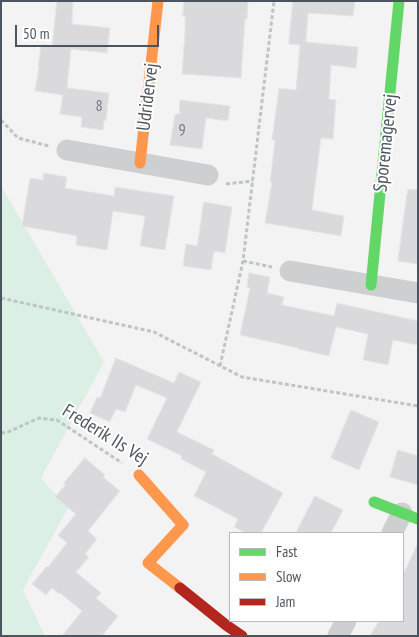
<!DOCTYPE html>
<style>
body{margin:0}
#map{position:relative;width:419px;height:637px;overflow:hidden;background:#f4f3f3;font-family:"PT Sans Narrow",sans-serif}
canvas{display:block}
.frame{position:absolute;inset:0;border:2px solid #4c555e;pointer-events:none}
.legend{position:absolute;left:229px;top:532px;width:175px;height:90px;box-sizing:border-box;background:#fff;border:1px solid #b7bbbf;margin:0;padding:6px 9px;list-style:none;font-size:15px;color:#4c555e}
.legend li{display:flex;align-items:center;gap:10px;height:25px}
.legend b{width:25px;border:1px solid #b7bbbf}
.scale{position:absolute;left:15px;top:25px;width:144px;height:22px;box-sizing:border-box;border:2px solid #4c555e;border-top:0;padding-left:6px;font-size:15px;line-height:18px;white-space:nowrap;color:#4c555e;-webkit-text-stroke:4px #fff;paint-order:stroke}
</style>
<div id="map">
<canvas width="419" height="637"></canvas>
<div class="frame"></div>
<ul class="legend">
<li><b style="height:6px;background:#63d668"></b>Fast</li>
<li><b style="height:6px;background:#ff974d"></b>Slow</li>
<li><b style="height:6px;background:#b3261e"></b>Jam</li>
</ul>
<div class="scale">50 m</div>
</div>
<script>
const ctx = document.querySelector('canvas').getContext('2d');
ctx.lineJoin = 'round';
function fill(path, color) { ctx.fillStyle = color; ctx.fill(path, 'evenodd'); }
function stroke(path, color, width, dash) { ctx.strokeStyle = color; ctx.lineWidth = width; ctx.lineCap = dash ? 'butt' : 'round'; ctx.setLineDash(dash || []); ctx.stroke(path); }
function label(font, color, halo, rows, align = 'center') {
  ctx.font = font + ' "PT Sans Narrow",sans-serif'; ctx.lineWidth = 4; ctx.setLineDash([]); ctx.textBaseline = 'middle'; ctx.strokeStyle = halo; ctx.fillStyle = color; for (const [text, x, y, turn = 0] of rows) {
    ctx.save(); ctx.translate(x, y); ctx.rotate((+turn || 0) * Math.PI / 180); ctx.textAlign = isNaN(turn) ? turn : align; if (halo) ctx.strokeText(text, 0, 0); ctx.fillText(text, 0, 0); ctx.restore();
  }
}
fill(new Path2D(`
 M1,186L104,362L41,478L68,508L23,590L45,636H1Z`), '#dcefe4');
const building = new Path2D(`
 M57,1H73L72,24L110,28L107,53L71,49L67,88L109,93L106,121L104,120L103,130L81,127L82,117L60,114L63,95L35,91L39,67H38L41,45L52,46Z
 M184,1H248L247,19H245L241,78L182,74L185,32V16H183Z
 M293,1H355L353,16L308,13L306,42L358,47L356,68L331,65L329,99L336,100L333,139L321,138L312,210L344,216L341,236L265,223L272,182H270L275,140H272L279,88L296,90L300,45L289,44Z
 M180,100L230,106L228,121L206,118L202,149L170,145L175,114H179Z
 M44,173L67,177L65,188L114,196L115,187L174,196L165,250L140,246L145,216L113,211L107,250L76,245L77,236L22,226L30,178L43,180Z
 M408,189L418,190V264L398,261Z
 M204,202L232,207L225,253L214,251L211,270L183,266L186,244L197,246Z
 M249,273L270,277L267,293L284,297L282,305L334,316L337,303L418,321V345L393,340L388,365L363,360L368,334L336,327L329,356L298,349V348L240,335L250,288L247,287Z
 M116,358L174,383L179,372L201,382L177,432L214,450L212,454L283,493L261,533H246L234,527L238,519L194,496L206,472L181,459L182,456L147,439L167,398L136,385L125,412L116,409L110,422L90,413L97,397L100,398Z
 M351,410L379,422L359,470L331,458Z
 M398,450L418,456V485L390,477Z
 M85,458L105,475L103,477L120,491L88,531L97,539L85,554L89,557L76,572L101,593L96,598L118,616L102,636H62L82,611L60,593L59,594L52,588L46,595L32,584L47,566L48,567L67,543L58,535L76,514L55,497L66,484L64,483Z
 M315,496L343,510L331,533H296Z
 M418,543V636H370L379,621H403V575Z`);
fill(building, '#dadadc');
stroke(building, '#e5e5e6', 1);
stroke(new Path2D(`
 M1,120L18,138L49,146
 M226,184L253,181
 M243,261L272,267
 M1,298L154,332L242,377L418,406
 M220,366L243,261L274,1
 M1,433L8,432L39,418L57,420L122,463`), '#bdc6c3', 3, [4, 2.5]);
stroke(new Path2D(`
 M67,150L208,175
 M290,271L418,293
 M392,533L402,513
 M338,636L346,621`), '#cdcfd1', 21);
stroke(new Path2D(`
 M371,285L399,1
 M374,502L418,519`), '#63d668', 11);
stroke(new Path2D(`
 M140,163L158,1
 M139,475L183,525L148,563L180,588`), '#ff974d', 11);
stroke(new Path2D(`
 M180,588L226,625L242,636`), '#b3261e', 11);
label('16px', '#71787f', null, [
 ["8",99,106],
 ["9",182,130]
]);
label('19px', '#4c555e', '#fff', [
 ["Udridervej",148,97,-83],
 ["Sporemagervej",386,143,-84],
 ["Frederik IIs Vej",105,435,32]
]);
</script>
